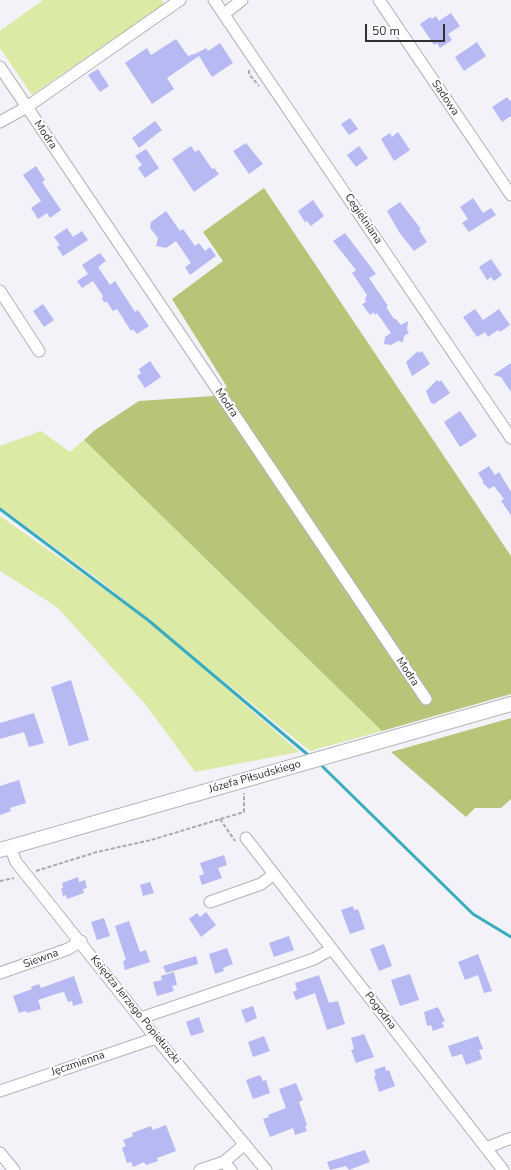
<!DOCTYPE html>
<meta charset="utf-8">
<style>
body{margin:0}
#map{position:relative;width:511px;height:1170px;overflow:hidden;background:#f2f2f8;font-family:"Nunito Sans",sans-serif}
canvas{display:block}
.scale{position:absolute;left:365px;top:24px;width:80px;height:18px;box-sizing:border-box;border:2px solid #303032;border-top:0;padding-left:5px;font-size:12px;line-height:14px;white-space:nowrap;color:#303032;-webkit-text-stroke:3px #fff;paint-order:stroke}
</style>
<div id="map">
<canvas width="511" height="1170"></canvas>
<div class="scale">50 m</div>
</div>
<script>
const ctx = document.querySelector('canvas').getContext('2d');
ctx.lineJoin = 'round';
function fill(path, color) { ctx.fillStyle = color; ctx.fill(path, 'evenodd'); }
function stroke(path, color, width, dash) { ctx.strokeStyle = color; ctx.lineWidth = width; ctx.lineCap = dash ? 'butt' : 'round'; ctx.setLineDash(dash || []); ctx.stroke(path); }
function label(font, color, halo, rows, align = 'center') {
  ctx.font = font + ' "Nunito Sans",sans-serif'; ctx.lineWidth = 4; ctx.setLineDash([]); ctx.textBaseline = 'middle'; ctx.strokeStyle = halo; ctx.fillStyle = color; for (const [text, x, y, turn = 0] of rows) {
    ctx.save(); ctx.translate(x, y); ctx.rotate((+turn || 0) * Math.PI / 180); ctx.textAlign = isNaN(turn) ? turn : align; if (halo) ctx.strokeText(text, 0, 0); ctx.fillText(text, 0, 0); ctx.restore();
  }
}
fill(new Path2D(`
 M43,0H161L164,4L32,95L0,48V31Z
 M41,431L70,452L84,440L382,731L310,751L102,582L0,507V446Z
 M0,516L148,620L299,752L195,772L146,705L57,607L0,571Z`), '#dbeaa5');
fill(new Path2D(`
 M264,188L511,556V694L382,731L84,440L95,430L139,401L213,396L227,387L172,299L223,261L203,232Z
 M511,718V799L501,808H475L466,817L391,752Z`), '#b6c578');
stroke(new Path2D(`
 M0,509L148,620L307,754
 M322,766L473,914L511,937`), '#39acbd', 3);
fill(new Path2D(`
 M451,13L460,26L448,34L452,40L440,48L437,43L434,45L420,24L430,17L432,19L436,16L439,21Z
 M176,39L188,56L197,53L206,48L208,51L220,43L233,63L212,77L199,56L167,78L174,89L152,104L125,63L147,48L151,55Z
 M477,42L486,56L464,71L455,57Z
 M98,69L109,86L100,92L88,75Z
 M507,97L511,102V116L502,122L492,107Z
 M350,118L358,129L349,135L341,124Z
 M155,121L162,130L139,148L132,138Z
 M398,132L410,150L394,161L381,139L390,133L392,137Z
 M246,143L263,164L249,174L233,151Z
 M191,146L195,152L199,150L212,169L214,168L219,174L194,192L172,159Z
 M359,146L368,158L356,167L347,155Z
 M146,149L159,168L145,178L138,168L142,165L135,156Z
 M36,166L45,180L42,182L61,210L50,218L47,213L38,219L31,208L41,201L23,175Z
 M473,198L483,213L491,208L496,215L469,232L462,223L468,219L460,207Z
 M313,200L324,216L311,226L307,221L305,222L298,211Z
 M400,202L421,229L419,230L427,242L414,251L399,232L387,211Z
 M166,211L180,231L183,229L195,246L199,243L205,251L210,247L216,256L190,275L185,267L191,263L176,241L166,248L156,246L158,238L150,228L151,222Z
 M67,228L73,237L82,231L88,240L63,256L57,247L60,245L54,237Z
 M345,233L376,274L369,278L388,306L386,307L394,319H396L401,325L408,321L407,330L409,333L404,336L403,342L398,341L391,345L384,344L385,337L391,333L377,313L375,315L374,312L370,315L362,304L366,302L365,299L367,295L352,273L356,270L333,241Z
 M100,253L106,261L98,267L110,285L115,281L135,312L138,310L149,326L137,334L133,329L131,331L117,309L113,311L107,302H104L102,299L103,296L93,281L82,288L77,281L88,274L82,265Z
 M491,259L502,275L494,281L491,277L487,280L479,267Z
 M43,304L54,320L44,327L33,311Z
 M475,309L483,320L499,309L510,325L500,332L498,330L488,337L485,332L477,337L463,317Z
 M418,351L419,353L422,351L430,364L412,376L406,362Z
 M150,361L161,377L145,388L137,376L141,373L139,369Z
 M511,363V392L501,377L493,375Z
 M437,380L439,382L441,380L450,393L434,404L431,403L426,391Z
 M460,411L477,436L460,447L444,422Z
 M489,466L495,475L499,472L511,492V515L501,501L504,499L494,486L489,489L483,483V481L478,473Z
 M71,680L89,740L69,746L51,687Z
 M34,713L44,743L29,747L24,732L0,739V723Z
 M19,780L26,803L10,808L11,811L0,815V786Z
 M224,855L227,865L218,868L222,878L202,885L199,876L204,874L200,863Z
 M78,877L79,882L85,880L87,888L83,889L84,893L67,899L66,895L63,896L61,888H63L62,883Z
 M150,882L154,893L143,896L140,885Z
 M353,906L354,910L358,909L365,929L350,934L341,910Z
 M206,912L216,925L201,937L189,919L197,913L200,917Z
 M104,918L110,936L97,940L91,922Z
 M129,921L140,952L146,950L150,962L125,970L123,961L126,960L115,926Z
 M289,936L294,950L274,957L269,943Z
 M384,944L392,966L379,971L370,949Z
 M227,948L233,964L223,968L224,971L215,974L209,954Z
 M478,954L492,991L484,993L478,975L465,980L458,962Z
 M196,956L198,964L166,973L163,966Z
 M174,972L177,985L172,986L174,991L157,996L153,982L162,980L161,976Z
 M410,974L419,1000L400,1006L391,980Z
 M319,975L329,1003L338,1001L345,1024L327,1030L315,993L296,1000L293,992L297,990L295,983Z
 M74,976L83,1003L73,1006L72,1001L68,1002L64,992L59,993L38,1000L41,1009L27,1013L26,1011L19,1013L13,996L32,989L31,987L39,984L41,988Z
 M253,1006L257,1018L246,1023L241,1010Z
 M438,1007L445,1021L442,1022L444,1027L433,1031L431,1025L427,1026L424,1012Z
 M199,1017L204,1032L191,1036L186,1022Z
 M364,1034L374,1057L356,1063L351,1050L354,1049L351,1038Z
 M264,1036L270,1051L253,1057L248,1042Z
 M478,1036L483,1049L479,1050L482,1059L466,1065L462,1054L452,1057L448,1046Z
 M385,1066L386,1071L389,1070L395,1086L379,1092L374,1076L376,1075L374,1070Z
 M260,1075L263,1081L266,1080L270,1093L253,1099L246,1080Z
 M296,1083L303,1100L299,1102L307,1125L305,1126L307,1131L295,1135L293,1128L270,1137L263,1119L269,1117L268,1115L286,1108L279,1089Z
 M166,1125L176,1151L157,1158L158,1161L146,1165L144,1162L133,1167L131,1162L127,1163L122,1148L126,1146L123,1140L133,1136L132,1133L151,1126L153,1130Z
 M365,1150L370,1162L349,1170L346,1166L330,1170L327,1162Z`), '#b7b9f3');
const minor = new Path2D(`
 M214,0L511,438
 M379,0L511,195
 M224,14L242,0
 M0,67L426,699
 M0,122L27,107L180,0
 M0,291L39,351
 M246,838L503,1170
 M10,847L16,862L156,1038L266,1170
 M210,902L261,884L274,874
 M0,973L68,949L81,941
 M141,1018L314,959L332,949
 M0,1091L156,1038
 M486,1148L511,1138
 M0,1153L14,1170
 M200,1170L224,1162
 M231,1170L224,1162L245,1144`);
const major = new Path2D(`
 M0,850L511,704`);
stroke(minor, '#b3b3b9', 13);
stroke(major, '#b3b3b9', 16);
stroke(new Path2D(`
 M249,70V74L259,86
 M220,819L235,841
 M36,871L97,852L151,840L244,812V793
 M0,881L14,878`), '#aaaaae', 2, [4, 2]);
stroke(minor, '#fff', 11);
stroke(major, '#fff', 14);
label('11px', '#303032', '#fff', [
 ["Sadowa",445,98,56],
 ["Modra",45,135,56],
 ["Cegielniana",363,219,56],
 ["Modra",226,403,56],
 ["Modra",407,672,56],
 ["Józefa Piłsudskiego",255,777,-16],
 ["Siewna",41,959,-20],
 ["Księdza Jerzego Popiełuszki",135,1010,51],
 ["Pogodna",380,1011,52],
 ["Jęczmienna",78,1064,-19]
]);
</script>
